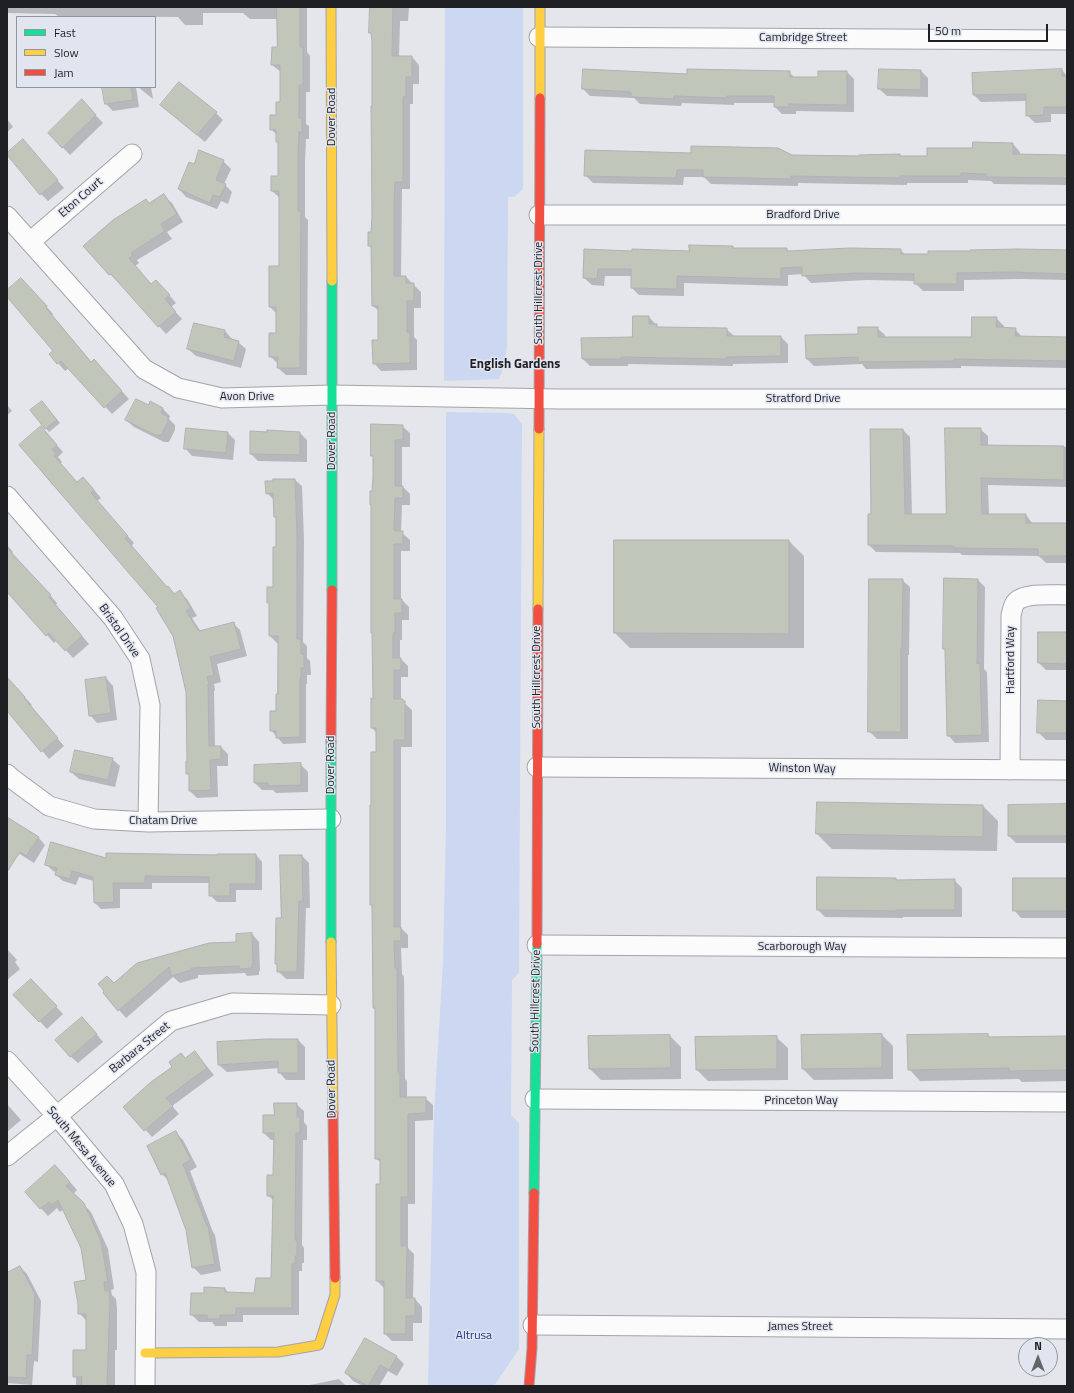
<!DOCTYPE html>
<style>
body{margin:0}
#map{position:relative;width:1074px;height:1393px;overflow:hidden;background:#e4e6ec;font-family:"Titillium Web",sans-serif}
canvas{display:block}
.frame{position:absolute;inset:0;border:8px solid #1e2023;pointer-events:none}
.legend{position:absolute;left:16px;top:16px;width:140px;height:72px;box-sizing:border-box;background:#e0e5f0;border:1px solid #92969e;margin:0;padding:5px 7px;list-style:none;font-size:12px;color:#1e2023}
.legend li{display:flex;align-items:center;gap:8px;height:20px}
.legend b{width:20px;border:1px solid #92969e}
.north{position:absolute;left:1018px;top:1337px;width:40px;height:40px;box-sizing:border-box;background:#e0e5f0;border:1px solid #92969e;border-radius:50%;rotate:0deg;font-size:11px;font-weight:700;line-height:16px;text-align:center;color:#1e2023}
.north::after{content:'';display:block;margin:auto;width:14px;height:18px;background:#636569;clip-path:polygon(50% 0,100% 100%,50% 72%,0 100%)}
.scale{position:absolute;left:928px;top:24px;width:120px;height:18px;box-sizing:border-box;border:2px solid #1e2023;border-top:0;padding-left:5px;font-size:12px;line-height:14px;white-space:nowrap;color:#1e2023;-webkit-text-stroke:3px #e0e5f0;paint-order:stroke}
</style>
<div id="map">
<canvas width="1074" height="1393"></canvas>
<div class="frame"></div>
<ul class="legend">
<li><b style="height:5px;background:#16e098"></b>Fast</li>
<li><b style="height:5px;background:#ffcf43"></b>Slow</li>
<li><b style="height:5px;background:#f24e42"></b>Jam</li>
</ul>
<div class="north">N</div>
<div class="scale">50 m</div>
</div>
<script>
const ctx = document.querySelector('canvas').getContext('2d');
ctx.lineJoin = 'round';
function fill(path, color) { ctx.fillStyle = color; ctx.fill(path, 'evenodd'); }
function stroke(path, color, width, dash) { ctx.strokeStyle = color; ctx.lineWidth = width; ctx.lineCap = dash ? 'butt' : 'round'; ctx.setLineDash(dash || []); ctx.stroke(path); }
function label(font, color, halo, rows, align = 'center') {
  ctx.font = font + ' "Titillium Web",sans-serif'; ctx.lineWidth = 3; ctx.setLineDash([]); ctx.textBaseline = 'middle'; ctx.strokeStyle = halo; ctx.fillStyle = color; for (const [text, x, y, turn = 0] of rows) {
    ctx.save(); ctx.translate(x, y); ctx.rotate((+turn || 0) * Math.PI / 180); ctx.textAlign = isNaN(turn) ? turn : align; if (halo) ctx.strokeText(text, 0, 0); ctx.fillText(text, 0, 0); ctx.restore();
  }
}
fill(new Path2D(`
 M445,7H523V189L514,197H508L507,346L504,366L499,379L444,381Z
 M446,412L508,413L514,414L522,424L519,973L512,980L511,1115L519,1123V1349L494,1386H428L434,1114L443,962L446,827Z`), '#ccd7f2');
fill(new Path2D(`
 M7,7H307V52L310,56V92H306V124L309,126V139H306L305,162V217L308,220L307,375H286L278,368V364L270,356L277,334V314L270,307L280,267V198L272,191L279,177V143L277,141V135L271,129L281,103V72L272,65L278,48V21L276,19H250L243,13H203V25H185L178,17L58,16L55,14L7,13Z
 M371,7H409L408,21H400L399,57H412L419,65V84H413V104H410V189H402L401,277H406L421,292V308H414V337L417,340V370L381,371L374,363L379,341V311L373,306L372,249L369,245L372,233V216L373,35L370,33Z
 M1062,70L1067,76V114H1051V122L1035,123L1027,115V101L981,102L974,95Z
 M921,71L928,78V97L887,96L879,89Z
 M789,72L795,78H819L847,72L854,79V112L796,111V114H782L775,107V103H734V105L682,103L681,106L640,104L634,98L590,96L583,89L688,75Z
 M103,87H136L139,107L113,111L106,104Z
 M138,87H151L153,99Z
 M82,101L103,123L70,155L49,133Z
 M161,105L216,113L223,120L205,142Z
 M7,119L13,127L7,132Z
 M23,140L64,188L48,201L41,194Z
 M1013,144L1020,152V155L1067,156V185L994,184L991,181L968,180V183H907V185L798,183V186L711,184L704,177H684L683,185L593,183L585,175L792,156L860,157L900,155L901,157H928Z
 M223,161L231,169L224,184L232,192L228,204L221,201L217,209L186,197L179,189L194,165Z
 M164,196L172,203L183,222L167,232L172,239L137,260L139,263L135,266L152,285L163,288L176,303L171,307L182,319L166,334L118,281V282L110,274L146,200L150,204Z
 M733,247L734,249H786L789,252L900,250L906,255L1067,251V280L1021,279L964,280V291H923L915,283V281L867,280L811,283L803,274L788,275V286L684,283V296L639,295L632,288V276H605L604,286L592,285L584,278L585,250L633,252H690Z
 M28,286L53,314L52,315L92,363L101,368L129,399L112,414L69,368L65,371L58,363L55,351L7,295V291Z
 M649,317L659,328L726,329L734,336L781,337L788,344V363L733,364V366L628,364V366H590L583,359L633,338Z
 M996,318L1004,326V328L1015,329L1022,337L1067,338V368L961,366V368L866,369L862,364L814,366L807,359L806,336L859,334L877,328L885,335V338H972Z
 M225,331L232,339V340L238,342L246,349L241,368L196,356L188,349Z
 M7,405L12,411L7,415Z
 M45,406L60,423L49,432L31,411Z
 M149,407L163,409L170,416L169,419L175,425V430L169,442H164L134,427L126,420Z
 M402,426L410,433V447H402V486L410,494V505H402L401,532L410,540V551H401V599L409,607V620H402V640H400V658L408,666V677H401V700L412,710V747H401V928L408,935V948H401L402,974L404,977L405,1079L407,1081V1098H425L433,1105V1120L415,1121V1204H408V1248L414,1254L413,1299H415L422,1307V1323H413V1341H392L385,1334V1289L377,1281L381,1163L376,1158V1010L374,1008L373,907L371,905L372,806L377,753V733L372,728L374,700V457L372,455Z
 M980,429L988,436V446L1067,447V487L988,485L989,515H1026L1033,524H1067V563H1046L1039,556L962,555L960,553L876,552L869,545L872,515L903,430L910,437L912,515H947Z
 M228,433L235,440L233,460L192,456L185,448Z
 M300,433L307,440V462L258,461L251,454Z
 M48,435L63,452L58,457L62,462L60,464L77,483L90,485L101,498L97,501L134,543L131,546L167,588L168,587L175,594L179,592L187,599L197,616L192,618L201,632L233,623L240,630L247,656L217,664L221,682L214,684L215,690L214,691L215,747H221L228,754V766H217L218,797L197,798L190,791V776L187,773L188,761L187,691L174,635L159,608L118,557L51,483L20,445Z
 M295,480L302,486L304,541L303,642L307,646V658L310,661L311,675H307V684H306V743L283,744L271,730L277,712L278,643H277L270,636V604L268,602L274,588L278,548L277,519L275,517L274,500L267,493Z
 M789,541L804,556V648H630L615,633Z
 M7,545L13,552L12,553L57,603L56,605L89,644L73,658L57,640L54,643L47,635L13,597L7,582Z
 M902,580L910,587L909,655H908V739H877L869,731Z
 M978,580L985,587L984,669L987,672L989,742L955,743L948,735L946,650L944,649Z
 M1039,633H1067V670H1046L1039,663Z
 M7,678L32,705L30,706L64,746L49,759L7,709Z
 M106,678L113,686L117,720L97,723L90,715Z
 M1067,702V740H1046L1038,732Z
 M112,759L120,766L115,787L79,779L71,772Z
 M300,764L308,772V792L276,793L273,790H262L255,783Z
 M1067,805V843H1016L1009,836Z
 M983,806L998,821L997,851L832,849L817,834Z
 M7,818L38,837L45,845L34,863L7,846Z
 M256,855L262,862V890H236V902H217L210,895V883H152V889H120V908L101,909L94,902V881L79,877L76,885L63,881L56,875L57,872L53,871L46,864L107,859Z
 M302,856L309,863L310,908H306L304,979H286L278,971Z
 M896,879L898,881L954,880L962,888V917H903V918L825,917L818,910Z
 M1067,879V918H1021L1014,910Z
 M252,934L259,942L260,971H259V975L247,976L245,973L198,975V978L180,983L173,977L126,1018L104,993L114,984L237,943Z
 M7,949L17,960L15,962L20,969L7,980Z
 M31,980L63,1014L47,1029L15,995Z
 M90,1026L103,1042L78,1063L70,1056Z
 M882,1035L893,1046V1079L814,1080L803,1069Z
 M988,1035L991,1038L1067,1037V1081L1022,1082L1019,1079L920,1081L909,1069Z
 M670,1036L681,1047V1079L601,1080L590,1069Z
 M776,1037L788,1048V1080L708,1081L697,1070L696,1038Z
 M298,1040L305,1047V1080H286L279,1072V1068L227,1072L219,1065L218,1043Z
 M195,1052L214,1075L172,1106L179,1114L152,1137L125,1107Z
 M7,1104L21,1120L7,1132Z
 M296,1104L304,1111V1122L307,1126V1140H303L302,1245L304,1248V1263H302V1271H299V1315H243V1322H227V1326H215L212,1322H199L191,1314L205,1294L225,1289L229,1293L255,1294L272,1279L274,1201L268,1195L274,1177L275,1140H271L264,1133L275,1116Z
 M176,1133L183,1140L197,1167L190,1171L213,1232L215,1235L221,1271L201,1275L193,1267L187,1230L169,1181L162,1174Z
 M62,1173L77,1190L73,1194L91,1212L108,1249L114,1289L111,1290L112,1295L116,1299L117,1309V1350H115V1386H76V1378L74,1376L87,1351V1321L79,1313L87,1281L82,1248L64,1209L60,1212L57,1208L48,1216L26,1192Z
 M20,1267L27,1274L41,1301L38,1362L34,1361L32,1385L7,1383V1274Z
 M396,1356L404,1364L397,1376L388,1371L379,1386H363L353,1381L346,1373Z
 M339,1379L346,1386H305Z`), '#0003');
const building = new Path2D(`
 M277,7H300V47H303V85H299V118H302V132H299L298,154V211H301L300,368H277L278,357H269V333H276V307H269V266H279V191H271V176H278V142H276V130H270V115H276V102H280V65H271L272,47H277Z
 M370,7H393L392,56H412V77H406V97H403V182H395L394,203V276H406V283H414V301H407V332H410V363L373,364L372,340H378V306H372L371,246H368V232H371L372,216L371,106H372V42L371,33H369Z
 M583,69L687,74V69L790,71V77H818V71H847V105L789,104V107H774V96H727V98L674,96V99L631,97V92L582,89Z
 M879,69L921,70V90L878,89Z
 M1062,69V76H1067V107H1044V115L1026,116V94L973,95L972,73Z
 M179,82L217,112L197,135L160,105Z
 M102,87H131L133,100L105,104Z
 M82,99L96,115L62,148L48,133Z
 M23,139L58,180L40,195L7,155V153Z
 M973,142L1013,143V154L1067,155V178L986,177V174L961,173V176H900V178L791,176V179L703,177V170H677L676,178L584,176L585,150L691,153V146L778,148L792,155L859,156V155L900,154V156H927V148H972Z
 M199,150L224,160L216,180L226,184L220,197L213,195L210,203L178,189L189,162L194,164Z
 M164,194L177,214L161,224L165,231L131,253L133,255L129,258L151,284L156,280L170,295L165,299L176,312L158,327L111,274L109,275L83,246L113,220L146,199L149,203Z
 M689,245L733,246V248H787V251L850,248L901,249V254H928V251H970V250L1018,249L1067,250V274L1013,272L957,273V284H914V274L859,273L802,276V267L781,268V279L677,276V289L631,288V269H598L597,279L583,278L584,249L632,251V249L689,251Z
 M21,278L47,306L46,308L91,362L94,359L122,391L104,408L61,361L57,364L49,354L53,351L7,297V290Z
 M633,316H649V324H657V327L727,328V336H781V356L726,357V359L621,357V359H582L581,338L632,337Z
 M972,317H997L996,327L1016,328L1015,336L1067,337V361L954,359V361L858,362V357L806,359L805,335L858,334V327H878V337H971Z
 M194,323L225,330L224,337L239,341L234,361L187,349Z
 M136,399L149,405L150,401L163,408L161,413L168,417V422L161,435H156L151,433L125,420Z
 M42,401L57,420L45,429L30,410Z
 M371,424L403,425V440H395V486H403V498H395L394,530L395,531H403V544H394V599H402V613H395V633H393V658H401V670H394V699H403V701H405V740H394V927H401V941H394L395,968H397L398,1072H400V1097H426V1113L408,1114V1197H401V1246H407L406,1298H415V1316H406V1334H384V1281H376V1184H380V1159H375V1008H373L372,905H370V805H371V752H376V728H371V698L373,699L372,633H371V505H370V491H372L373,477V456H371Z
 M41,426L57,445L52,449L56,454L54,456L77,482L83,477L94,490L91,493L128,536L125,538L167,587L168,586L174,594L180,590L191,608L186,611L199,631L234,622L241,649L210,657L214,675L207,677L209,684H208L209,746H221V759L210,760L211,790L189,791V774H186V761H187L186,692L173,636L156,608L158,607L19,445Z
 M186,428L228,432L226,453L184,449Z
 M945,428H981V445L1064,446V480L981,478L982,514H1026V523H1067V556H1038V549L954,548V546L868,545V514H871L870,429H903L905,514H946Z
 M267,430L300,432V455L250,454V431L267,432Z
 M273,479H295L297,533V639H301V654H304V668H301V678H300V737L276,738V731H270V711H276V694H278V636H269V603H267V587H273V547H276V517H274L273,493L266,494L265,481H273Z
 M614,540H789V634L614,633Z
 M7,548L51,595L49,597L82,636L65,651L49,633L46,636L7,592Z
 M944,578L978,579L977,664L980,663L982,735L947,736L945,649H943Z
 M869,579H903L902,648H901V732H868Z
 M1038,632H1067V664L1038,663Z
 M7,677L25,697L24,698L58,738L41,752L7,711Z
 M106,677L111,713L89,716L85,680Z
 M1038,700L1067,701V733H1037Z
 M75,750L113,758L108,780L70,772Z
 M301,763V785L268,786V783H254V765Z
 M817,802L983,805V837L816,834Z
 M1067,804V836H1008V805Z
 M7,817L39,837L26,856L20,852L7,872Z
 M51,842L106,858V853L217,855V854H256V884H230V896H209V877L145,876V883H113L114,902L94,903L93,877L72,871L70,879L55,875L57,868L45,865Z
 M280,855H302L303,901H299L297,972H277V964H275L276,918H281Z
 M817,877L896,878V880L955,879V910H896V911L817,910Z
 M1013,878H1067V911H1013Z
 M252,933L253,964H252V968L239,969V966L191,968L192,970L171,976L169,967L118,1011L103,993L104,991L98,984L107,976L114,983L137,963L209,943L236,942V934Z
 M31,979L57,1006L39,1022L13,995Z
 M82,1017L97,1034L70,1057L55,1040Z
 M882,1034V1068L802,1069L801,1035Z
 M988,1034V1037L1067,1036V1070L1009,1071V1068L908,1070L907,1035Z
 M670,1035L671,1068L589,1069L588,1036Z
 M777,1036V1069L696,1070L695,1037Z
 M267,1039H298V1073H278V1061L218,1065L217,1042Z
 M195,1051L207,1068L166,1098L173,1106L144,1131L123,1107L151,1082L172,1067L169,1062L181,1053L185,1058Z
 M274,1103H297V1117H300V1133H296L295,1240H297V1256H295V1264H292V1308H236V1315H220V1319H207V1315H190L191,1293H204V1287L225,1288V1292L254,1293L256,1278H271L273,1196H267V1175H273L274,1133H263V1115H274Z
 M176,1131L191,1160L183,1164L207,1226H208L215,1264L192,1268L186,1230L165,1173L161,1175L147,1146Z
 M55,1165L70,1182L66,1186L84,1203L101,1241L108,1282H104L105,1291H109L110,1301L107,1386H81L82,1377H73V1350H86V1314H78V1304L74,1282L86,1280L81,1248L58,1200L52,1205L49,1202L40,1209L25,1192Z
 M20,1266L35,1294L32,1355H27L26,1378L7,1377V1273Z
 M365,1338L397,1356L389,1370L380,1365L368,1386L345,1373Z`);
fill(building, '#c0c7ba');
stroke(building, '#b0b1b2', 1);
const street = new Path2D(`
 M539,37L1067,40
 M539,215H1067
 M7,216L144,369L178,388L222,398L332,395L560,399H1067
 M30,242L132,154
 M7,496L113,618L140,659L150,705L148,822
 M537,767L1067,770
 M1010,770L1011,615C1012,612 1013,606 1015,603C1023,592 1055,595 1067,595
 M7,774L11,778L49,806L94,819L148,822L331,819
 M537,945L1067,948
 M7,1061L57,1116L114,1184L133,1224L146,1272L145,1386
 M535,1099L1067,1102
 M7,1156L57,1116L171,1021L232,1003L331,1005
 M533,1325L1067,1329`);
const fast = new Path2D(`
 M332,590V281
 M331,942V742
 M534,1193L537,944`);
const slow = new Path2D(`
 M331,7L332,281
 M540,98V7
 M538,609L539,429
 M331,942L333,1114
 M145,1353L278,1352L319,1345L335,1295V1278`);
const jam = new Path2D(`
 M539,429L540,98
 M331,742L332,590
 M537,944L538,609
 M333,1114L335,1278
 M529,1386L532,1348L534,1193`);
stroke(street, '#a3a4a8', 21);
stroke(fast, '#a3a4a8', 11);
stroke(slow, '#a3a4a8', 11);
stroke(jam, '#a3a4a8', 11);
stroke(street, '#fbfbfc', 19);
stroke(fast, '#16e098', 9);
stroke(slow, '#ffcf43', 9);
stroke(jam, '#f24e42', 9);
label('12px', '#1e2023', '#e0e5f0', [
 ["Cambridge Street",803,38],
 ["Dover Road",332,117,-90],
 ["Eton Court",81,198,-41],
 ["Bradford Drive",803,215],
 ["South Hillcrest Drive",539,293,-90],
 ["Avon Drive",247,397],
 ["Stratford Drive",803,399],
 ["Dover Road",332,441,-90],
 ["Bristol Drive",119,631,55],
 ["Hartford Way",1011,660,-90],
 ["South Hillcrest Drive",537,677,-90],
 ["Dover Road",331,765,-90],
 ["Winston Way",802,769,1],
 ["Chatam Drive",163,821],
 ["Scarborough Way",802,947],
 ["South Hillcrest Drive",536,1001,-89],
 ["Barbara Street",140,1048,-39],
 ["Dover Road",332,1089,-91],
 ["Princeton Way",801,1101],
 ["South Mesa Avenue",81,1147,50],
 ["James Street",800,1327]
]);
label('12px', '#1c398d', '#e0e5f0', [
 ["Altrusa",474,1336]
]);
label('bold 13px', '#1e2023', '#e0e5f0', [
 ["English Gardens",515,365]
]);
</script>
